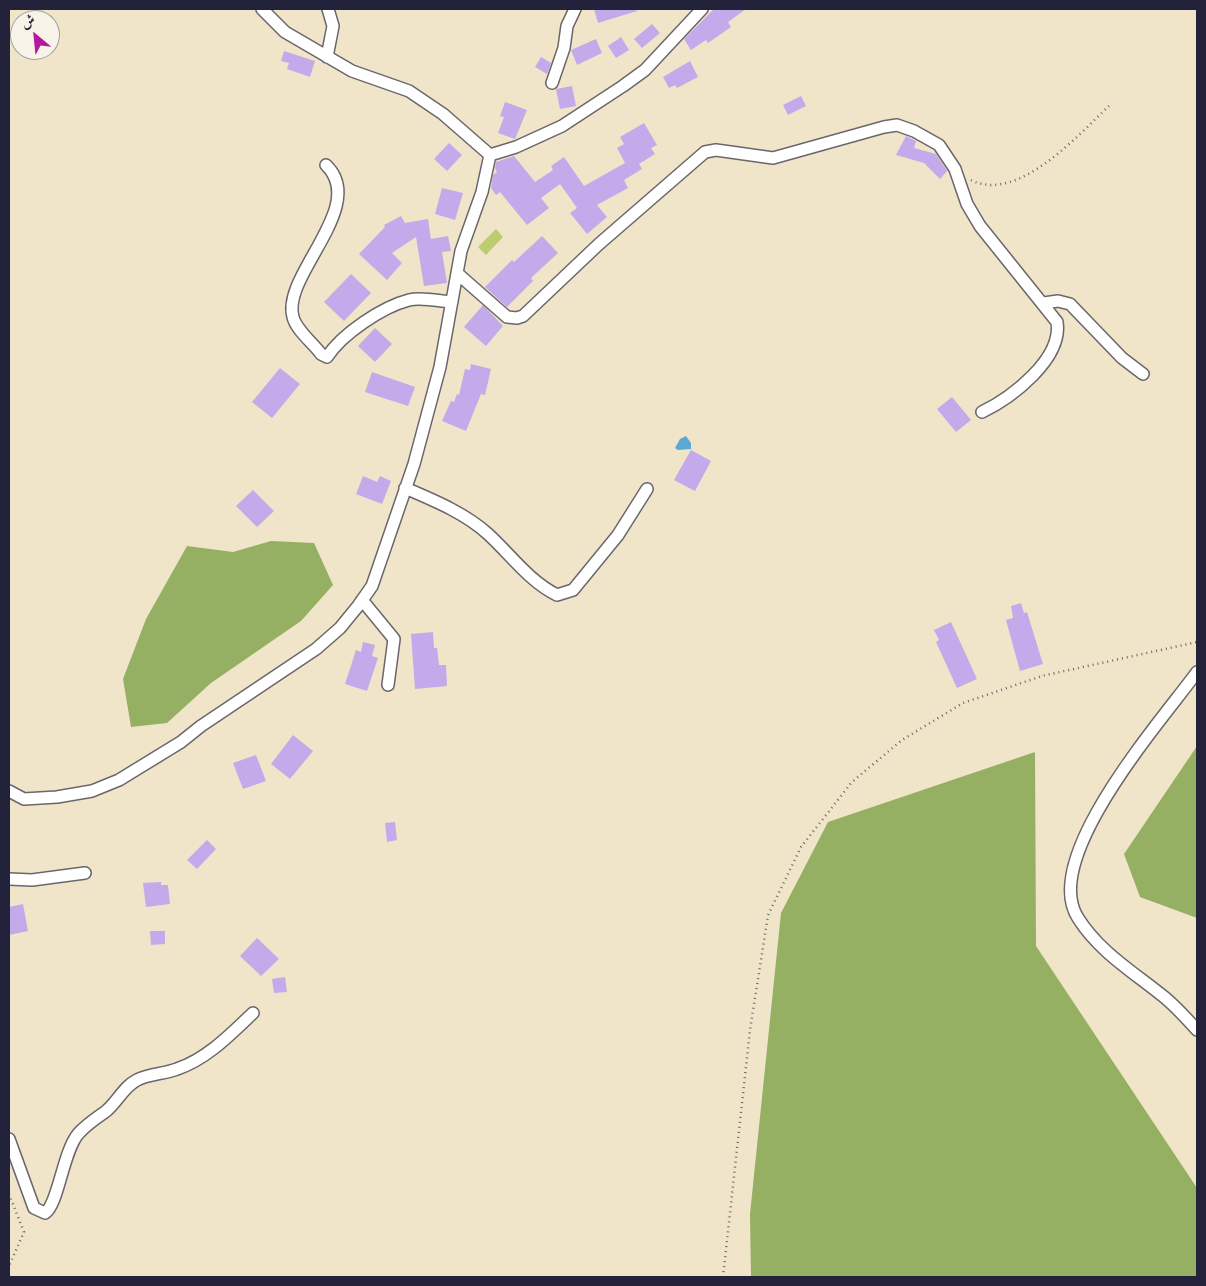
<!DOCTYPE html>
<meta charset="utf-8">
<style>
body{margin:0}
#map{position:relative;width:1206px;height:1286px;overflow:hidden;background:#f0e5c9;font-family:Vollkorn,Amiri,serif}
canvas{display:block}
.frame{position:absolute;inset:0;border:10px solid #22223b;pointer-events:none}
.north{position:absolute;left:10px;top:10px;width:50px;height:50px;box-sizing:border-box;background:#f7f3e8;border:1px solid #a29fa3;border-radius:50%;rotate:332deg;font-size:14px;font-weight:700;line-height:20px;text-align:center;color:#22223b}
.north::after{content:'';display:block;margin:auto;width:18px;height:22px;background:#b5179e;clip-path:polygon(50% 0,100% 100%,50% 72%,0 100%)}
</style>
<div id="map">
<canvas width="1206" height="1286"></canvas>
<div class="frame"></div>
<div class="north">ش</div>
</div>
<script>
const ctx = document.querySelector('canvas').getContext('2d');
ctx.lineJoin = 'round';
function fill(path, color) { ctx.fillStyle = color; ctx.fill(path, 'evenodd'); }
function stroke(path, color, width, dash) { ctx.strokeStyle = color; ctx.lineWidth = width; ctx.lineCap = dash ? 'butt' : 'round'; ctx.setLineDash(dash || []); ctx.stroke(path); }
fill(new Path2D(`
 M496,229L503,237L486,255L478,247Z`), '#bccd70');
fill(new Path2D(`
 M271,541L314,543L333,585L301,621L211,683L167,723L131,727L123,679L146,619L187,546L233,552Z
 M1197,746V918L1140,897L1124,854Z
 M1035,752L1036,946L1197,1188V1277H751L750,1214L781,913L828,822Z`), '#95b062');
fill(new Path2D(`
 M686,436L691,443V449L678,450L675,448L680,439Z`), '#5baad5');
fill(new Path2D(`
 M594,9H636L637,11L598,23Z
 M714,9H746L728,22L731,27L708,43L706,40L691,50L684,39Z
 M652,24L660,33L642,48L634,39Z
 M621,37L629,50L616,58L608,46Z
 M596,39L602,53L577,65L571,50Z
 M284,51L315,61L310,77L287,69L289,63L281,61Z
 M541,57L551,63L547,74L535,67Z
 M690,61L698,77L677,88L675,85L669,88L663,77Z
 M572,86L576,106L560,109L556,89Z
 M801,96L806,106L788,115L783,105Z
 M505,102L527,110L515,139L498,133L504,117L500,116Z
 M644,123L657,145L651,148L655,154L639,164L642,169L624,180L628,188L597,205L607,217L587,234L570,213L577,208L560,184L541,198L549,208L527,225L500,192L496,195L491,188L493,175L497,172L495,168L496,162L514,156L535,182L553,170L551,166L564,157L584,186L625,163L617,148L624,144L620,137Z
 M906,136L916,141L914,148L936,154L947,171L940,179L924,163L896,155Z
 M449,143L462,155L447,171L434,159Z
 M442,188L463,193L455,220L435,214Z
 M401,216L405,223L428,219L431,239L448,236L451,251L442,252L447,283L424,286L416,237L392,253L402,263L387,280L359,254L385,227L384,225Z
 M542,236L558,253L531,278L533,281L507,307L485,287L512,260L514,262Z
 M351,274L371,293L344,321L324,302Z
 M483,305L503,326L486,346L464,327Z
 M375,328L392,344L375,362L358,346Z
 M471,364L491,369L485,395L481,394L466,431L442,421L451,401L454,402L457,394L459,395L465,369L470,370Z
 M280,368L300,384L272,418L252,402Z
 M372,372L415,387L408,406L365,392Z
 M952,397L971,420L956,432L937,409Z
 M691,450L711,461L695,491L674,480Z
 M363,476L377,482L380,476L391,481L382,504L356,494Z
 M253,490L274,511L257,527L236,506Z
 M1021,603L1024,613L1027,612L1043,664L1020,671L1006,620L1013,618L1011,606Z
 M951,622L977,679L957,688L936,642L939,640L934,630Z
 M433,632L434,648H437L439,665H446L447,686L415,689L411,634Z
 M363,642L375,645L372,656L378,658L367,691L345,684L356,650L361,652Z
 M293,735L313,751L290,779L271,764Z
 M256,755L266,781L243,789L233,763Z
 M395,822L397,840L387,842L385,823Z
 M207,840L216,849L197,869L187,860Z
 M161,882V885H168L170,904L146,907L143,883Z
 M23,904L28,931L9,935V907Z
 M150,931H165V944L151,945Z
 M257,938L279,959L261,976L240,956Z
 M285,977L287,992L274,993L272,979Z`), '#c3aaea');
const street = new Path2D(`
 M262,9L285,32L352,71L409,91L443,114L490,155L516,147L562,126L623,86L645,70L702,9
 M327,57L333,26L328,9
 M552,83L564,48L567,26L575,9
 M326,165C369,206 281,276 293,317C296,330 313,343 321,354L327,357C342,334 382,307 409,300C421,297 439,301 452,302
 M458,274L507,317L517,318L523,316L599,244L705,152L716,150L773,158L884,127L897,125L914,131L939,145L955,169L967,204L980,226L1057,322C1063,359 1011,398 982,412
 M1044,303L1058,301L1070,304L1122,358L1143,374
 M405,488C433,500 465,513 488,534C511,555 529,581 557,595L573,590L618,535L647,489
 M362,600L394,639L388,685
 M1197,672C1163,719 1039,858 1078,918C1098,950 1130,970 1159,993C1173,1003 1185,1017 1197,1030
 M9,791L24,799L57,797L92,791L119,780L181,742L201,726L316,649L340,628L358,606L372,586L414,464L440,367L461,251L482,192L490,155
 M9,879L32,880L85,873
 M9,1139L34,1208L45,1213C58,1205 63,1152 78,1134C86,1125 95,1119 105,1112C117,1103 123,1087 137,1080C149,1074 164,1074 177,1069C207,1059 231,1034 253,1013`);
stroke(street, '#6a666d', 14);
stroke(new Path2D(`
 M971,180C1018,204 1079,134 1109,106
 M9,1194L24,1232L9,1266
 M723,1277L750,1030L768,915L801,847L852,782L902,740L963,703L1042,676L1197,642`), '#6a666d', 2.5, [1, 4]);
stroke(street, '#fff', 11);
</script>
